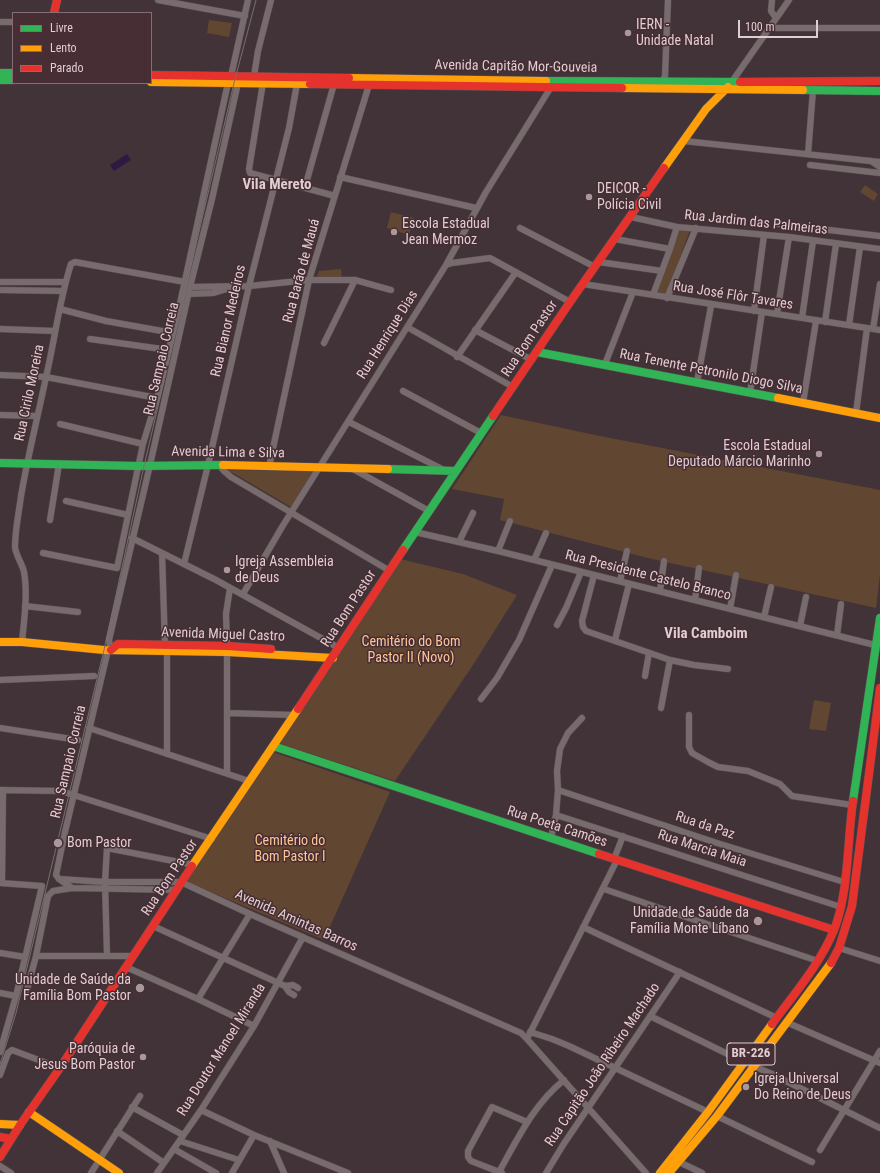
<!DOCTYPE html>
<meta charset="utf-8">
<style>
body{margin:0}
#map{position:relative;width:880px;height:1173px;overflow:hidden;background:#413337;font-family:"Roboto Condensed",sans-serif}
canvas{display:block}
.legend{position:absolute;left:12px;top:12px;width:140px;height:72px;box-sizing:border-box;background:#472d34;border:1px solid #846d73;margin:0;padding:5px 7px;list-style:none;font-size:12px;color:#dfced2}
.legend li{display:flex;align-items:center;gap:8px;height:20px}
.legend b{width:20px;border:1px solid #846d73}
.scale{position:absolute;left:738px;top:20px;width:80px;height:18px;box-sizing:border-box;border:2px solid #dfced2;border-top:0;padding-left:5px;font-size:12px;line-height:14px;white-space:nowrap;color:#dfced2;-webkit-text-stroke:3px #472d34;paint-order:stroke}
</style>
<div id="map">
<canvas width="880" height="1173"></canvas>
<ul class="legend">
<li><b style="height:5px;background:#30b455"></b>Livre</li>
<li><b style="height:5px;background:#ff9f0a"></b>Lento</li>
<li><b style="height:5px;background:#e5322d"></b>Parado</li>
</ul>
<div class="scale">100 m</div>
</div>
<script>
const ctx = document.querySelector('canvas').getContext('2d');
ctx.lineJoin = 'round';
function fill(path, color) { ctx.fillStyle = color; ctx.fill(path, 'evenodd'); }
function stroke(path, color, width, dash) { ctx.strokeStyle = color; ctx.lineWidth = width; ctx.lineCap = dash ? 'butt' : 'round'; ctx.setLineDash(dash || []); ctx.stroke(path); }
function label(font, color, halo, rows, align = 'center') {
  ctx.font = font + ' "Roboto Condensed",sans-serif'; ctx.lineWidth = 3; ctx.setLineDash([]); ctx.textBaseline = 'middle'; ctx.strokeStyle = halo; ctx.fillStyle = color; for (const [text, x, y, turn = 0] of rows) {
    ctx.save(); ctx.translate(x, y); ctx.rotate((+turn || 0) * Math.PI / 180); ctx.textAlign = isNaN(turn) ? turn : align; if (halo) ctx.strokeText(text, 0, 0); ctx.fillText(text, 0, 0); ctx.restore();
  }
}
fill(new Path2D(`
 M209,20L232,23L229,37L207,33Z
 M865,185L878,194L874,201L860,192Z
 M391,212L414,218L409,235L387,228Z
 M680,228L690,230L667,294L656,292Z
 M341,269L342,279H316L319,271Z
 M501,415L600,436L880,490V574L876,608L652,559L500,520L504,499L452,489Z
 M228,470L316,471L291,507Z
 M400,559L463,574L517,595L475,662L395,781L277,743Z
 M814,700L831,703L826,731L809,729Z
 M273,752L390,792L324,940L185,881Z`), '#614631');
fill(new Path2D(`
 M127,154L131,160L114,171L110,165Z`), '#2d1a43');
const street = new Path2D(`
 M158,0L245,16
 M772,0L771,11L776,18
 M0,22H13
 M769,28H880
 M231,76L248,0
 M254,76L258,51L271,0
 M662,82L665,76L668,0
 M263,83L249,169L250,173L335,196
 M731,83L789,0
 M684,141L880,162
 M808,154L813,90
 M871,161L880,167
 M810,165L880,173
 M340,177L476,208
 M305,187L334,84
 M631,217L677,227L789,237L880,249
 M778,224L880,236
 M520,228L595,267
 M615,239L670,249
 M599,262L662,271
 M446,265L452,263L490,258L570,302
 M0,282H65
 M583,284C682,300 781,315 880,330
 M190,287L249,286L309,280H355L391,290
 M0,290L63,291
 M188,294L213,293L230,288
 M653,295L670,249L677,227
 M667,298L696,228
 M60,309L106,321L173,333
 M754,311L764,235
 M777,314L789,237
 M802,318L813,241
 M825,322L836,244
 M849,325L860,247
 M407,327L513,387
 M0,329L55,331
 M873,329L880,284
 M475,330L532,360
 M90,339L169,350
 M324,343L355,280
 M457,357L516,272
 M605,364L633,292
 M0,375L46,377L157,398
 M697,382L711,306
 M403,391L481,433
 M750,393L762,312
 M803,403L816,321
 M856,413L867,328
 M0,415L37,416
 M349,422L444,470
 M60,424L143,444
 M219,465L224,471L231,477L390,571
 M269,467L309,280L369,85
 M353,469L429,511
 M66,501L128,515
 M50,520L59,464
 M415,532L498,551L875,645
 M132,538L216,580L339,648
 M459,542L473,513
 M498,551L510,521
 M43,553L117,568L143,444L157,398L179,308L228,83
 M162,553L165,646L167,652V754
 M534,560L546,533
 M184,564L208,465L249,286L289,128L297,84
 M594,575L582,621L583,627L586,631L670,660L694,665L728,669
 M620,581L627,551
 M660,591L664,561
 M243,594L282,527L446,265L486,192L551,87
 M695,600L699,568
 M25,606L78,612
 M730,609L736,575
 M764,617L771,587
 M557,625L566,608L581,572
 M800,626L806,597
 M837,635L841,604
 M615,640L629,584
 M22,642C24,621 28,593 24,572C22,563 16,556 15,547C15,530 19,512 21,496C28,455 38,416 46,377C55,339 59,301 71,264L75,262L185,282
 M111,650L109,640L150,465L190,287L212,199L238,83
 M645,676L649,653
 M0,680L94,676
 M481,699L497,678L519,640L552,565
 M661,708L670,660
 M227,713L294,715
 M689,715V747L692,753L708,762L718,767L748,771L780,784L792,796L852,805
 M0,728L78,740
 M89,728L249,781
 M227,773V646L226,614L230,588
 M0,790L61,791L212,839
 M558,790L717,843L844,882
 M556,815L841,907
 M551,838L556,815L558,790L557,771L560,749L568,733L582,718
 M614,859L623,836
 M59,879L105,882H181L250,914L521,1033L527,1039L646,1173
 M0,883L42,886L16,996L0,1052
 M2,883L3,790
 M72,888L59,879L56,875L65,832L108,650
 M604,889L677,914L818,961
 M153,926L285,986L293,985L298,988
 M583,927L777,1018
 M839,948L880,961
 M0,953L25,957
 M36,956L48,896L53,891L72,888L177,890
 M107,956L105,882L107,848L194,865
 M126,967L198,999L254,1026
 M285,986L289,992L294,995
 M27,990L36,956H133
 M0,993L16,996
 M198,999L250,914
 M650,1016L744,1062L772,1074L880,1128
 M786,1022L880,1063
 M530,1032L552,1039L569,1046L708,1112
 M527,1039L617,860
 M0,1075L8,1053L12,1050L60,1068
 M132,1107L183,1135
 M201,1110L254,1135L348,1173
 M717,1116L812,1162
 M117,1131L164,1163
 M180,1141L239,1160
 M270,1141L284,1173
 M174,1149L216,1173
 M820,1150L880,1051
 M677,1161L702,1173
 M0,1166L11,1173
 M499,1172C518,1138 534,1104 564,1080
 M91,1173L140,1096
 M157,1173L201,1110L254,1026L303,937
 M232,1173L254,1135
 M502,1173L471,1161L468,1157V1151L492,1107L527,1122
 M546,1173L563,1145L680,972`);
const fast = new Path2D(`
 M0,73H13
 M0,80H13
 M546,81L740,82
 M803,90L880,91
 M537,352L778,398
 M0,463L138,466L223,465
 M388,469L456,471
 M403,550L493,416
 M273,746L599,854
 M853,801L880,618`);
const slow = new Path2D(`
 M349,78L546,81
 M151,82L310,84
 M622,88L803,90
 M664,168L706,109L728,87
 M778,398L880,418
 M223,465L388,469
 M0,642H22L104,650L227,652L333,658
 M192,866L298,709
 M29,1112L119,1173
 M0,1124L20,1125
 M660,1173L708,1112L772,1024
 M669,1173L717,1116L831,963`);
const jam = new Path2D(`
 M54,13L57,0
 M151,75L349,78
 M740,82L880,81
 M310,84L622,88
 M493,416L570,302L664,168
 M111,650L118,644L227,646L271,649
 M298,709L403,550
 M599,854L834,930
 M831,963L839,948L852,906L880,688
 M772,1024C794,994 820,964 834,930C849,892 847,842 853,801
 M0,1137L11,1139
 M0,1157L20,1125L60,1068L192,866`);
stroke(street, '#5c4f52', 7);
stroke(fast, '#5c4f52', 9);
stroke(slow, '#5c4f52', 9);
stroke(jam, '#5c4f52', 9);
stroke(street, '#776b6e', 6);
stroke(fast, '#30b455', 8);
stroke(slow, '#ff9f0a', 8);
stroke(jam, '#e5322d', 8);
stroke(new Path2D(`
 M0,1064L16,1013L104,650L144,466L234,83L256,0`), '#796f72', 1);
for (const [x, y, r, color] of [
 [628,33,4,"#a8989c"],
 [589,197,4,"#a8989c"],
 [394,232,4,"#a8989c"],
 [819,454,4,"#a8989c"],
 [227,570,4,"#a8989c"],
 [58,843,5,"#a8989c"],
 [758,921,5,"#a8989c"],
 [140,988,5,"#a8989c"],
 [143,1057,4,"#a8989c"],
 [746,1087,4,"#a8989c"]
]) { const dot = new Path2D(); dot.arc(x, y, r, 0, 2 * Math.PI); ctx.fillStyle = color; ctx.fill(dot); stroke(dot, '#472d34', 1.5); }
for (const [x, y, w] of [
 [751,1054,48]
]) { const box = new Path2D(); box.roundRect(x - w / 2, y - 11, w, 22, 3); ctx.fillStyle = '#472d34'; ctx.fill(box); stroke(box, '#dfced2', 1); }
label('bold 13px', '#dfced2', null, [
 ["BR-226",751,1054]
]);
label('14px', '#dfced2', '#472d34', [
 ["IERN -",636,25],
 ["Unidade Natal",636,41],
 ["DEICOR -",597,189],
 ["Polícia Civil",597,205],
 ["Escola Estadual",402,224],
 ["Jean Mermoz",402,240],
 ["Escola Estadual",811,446,"right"],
 ["Deputado Márcio Marinho",811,462,"right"],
 ["Igreja Assembleia",235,562],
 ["de Deus",235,578],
 ["Bom Pastor",67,843],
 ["Unidade de Saúde da",749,913,"right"],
 ["Família Monte Líbano",749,929,"right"],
 ["Unidade de Saúde da",131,980,"right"],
 ["Família Bom Pastor",131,996,"right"],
 ["Paróquia de",135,1049,"right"],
 ["Jesus Bom Pastor",135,1065,"right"],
 ["Igreja Universal",754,1079],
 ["Do Reino de Deus",754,1095]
], 'left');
label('14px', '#dfced2', '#472d34', [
 ["Avenida Capitão Mor-Gouveia",516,67,1],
 ["Rua Jardim das Palmeiras",756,223,6],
 ["Rua Barão de Mauá",302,271,-75],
 ["Rua José Flôr Tavares",733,296,9],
 ["Rua Bianor Medeiros",229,321,-77],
 ["Rua Henrique Dias",388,335,-58],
 ["Rua Bom Pastor",530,339,-56],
 ["Rua Sampaio Correia",162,359,-77],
 ["Rua Tenente Petronilo Diogo Silva",711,372,11],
 ["Rua Cirilo Moreira",30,393,-78],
 ["Avenida Lima e Silva",228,453,1],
 ["Rua Presidente Castelo Branco",648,576,14],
 ["Rua Bom Pastor",349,609,-57],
 ["Avenida Miguel Castro",223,635,2],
 ["Rua Sampaio Correia",69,762,-77],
 ["Rua da Paz",705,826,18],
 ["Rua Poeta Camões",557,827,18],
 ["Rua Marcia Maia",702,849,18],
 ["Rua Bom Pastor",170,878,-56],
 ["Avenida Amintas Barros",296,921,24],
 ["Rua Doutor Manoel Miranda",222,1050,-58],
 ["Rua Capitão João Ribeiro Machado",603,1065,-56]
]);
label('14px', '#fec696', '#472d34', [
 ["Cemitério do Bom",411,642],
 ["Pastor II (Novo)",411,658],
 ["Cemitério do",290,841],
 ["Bom Pastor I",290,857]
]);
label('bold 15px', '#dfced2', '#472d34', [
 ["Vila Mereto",277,185],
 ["Vila Camboim",706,634]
]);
</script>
